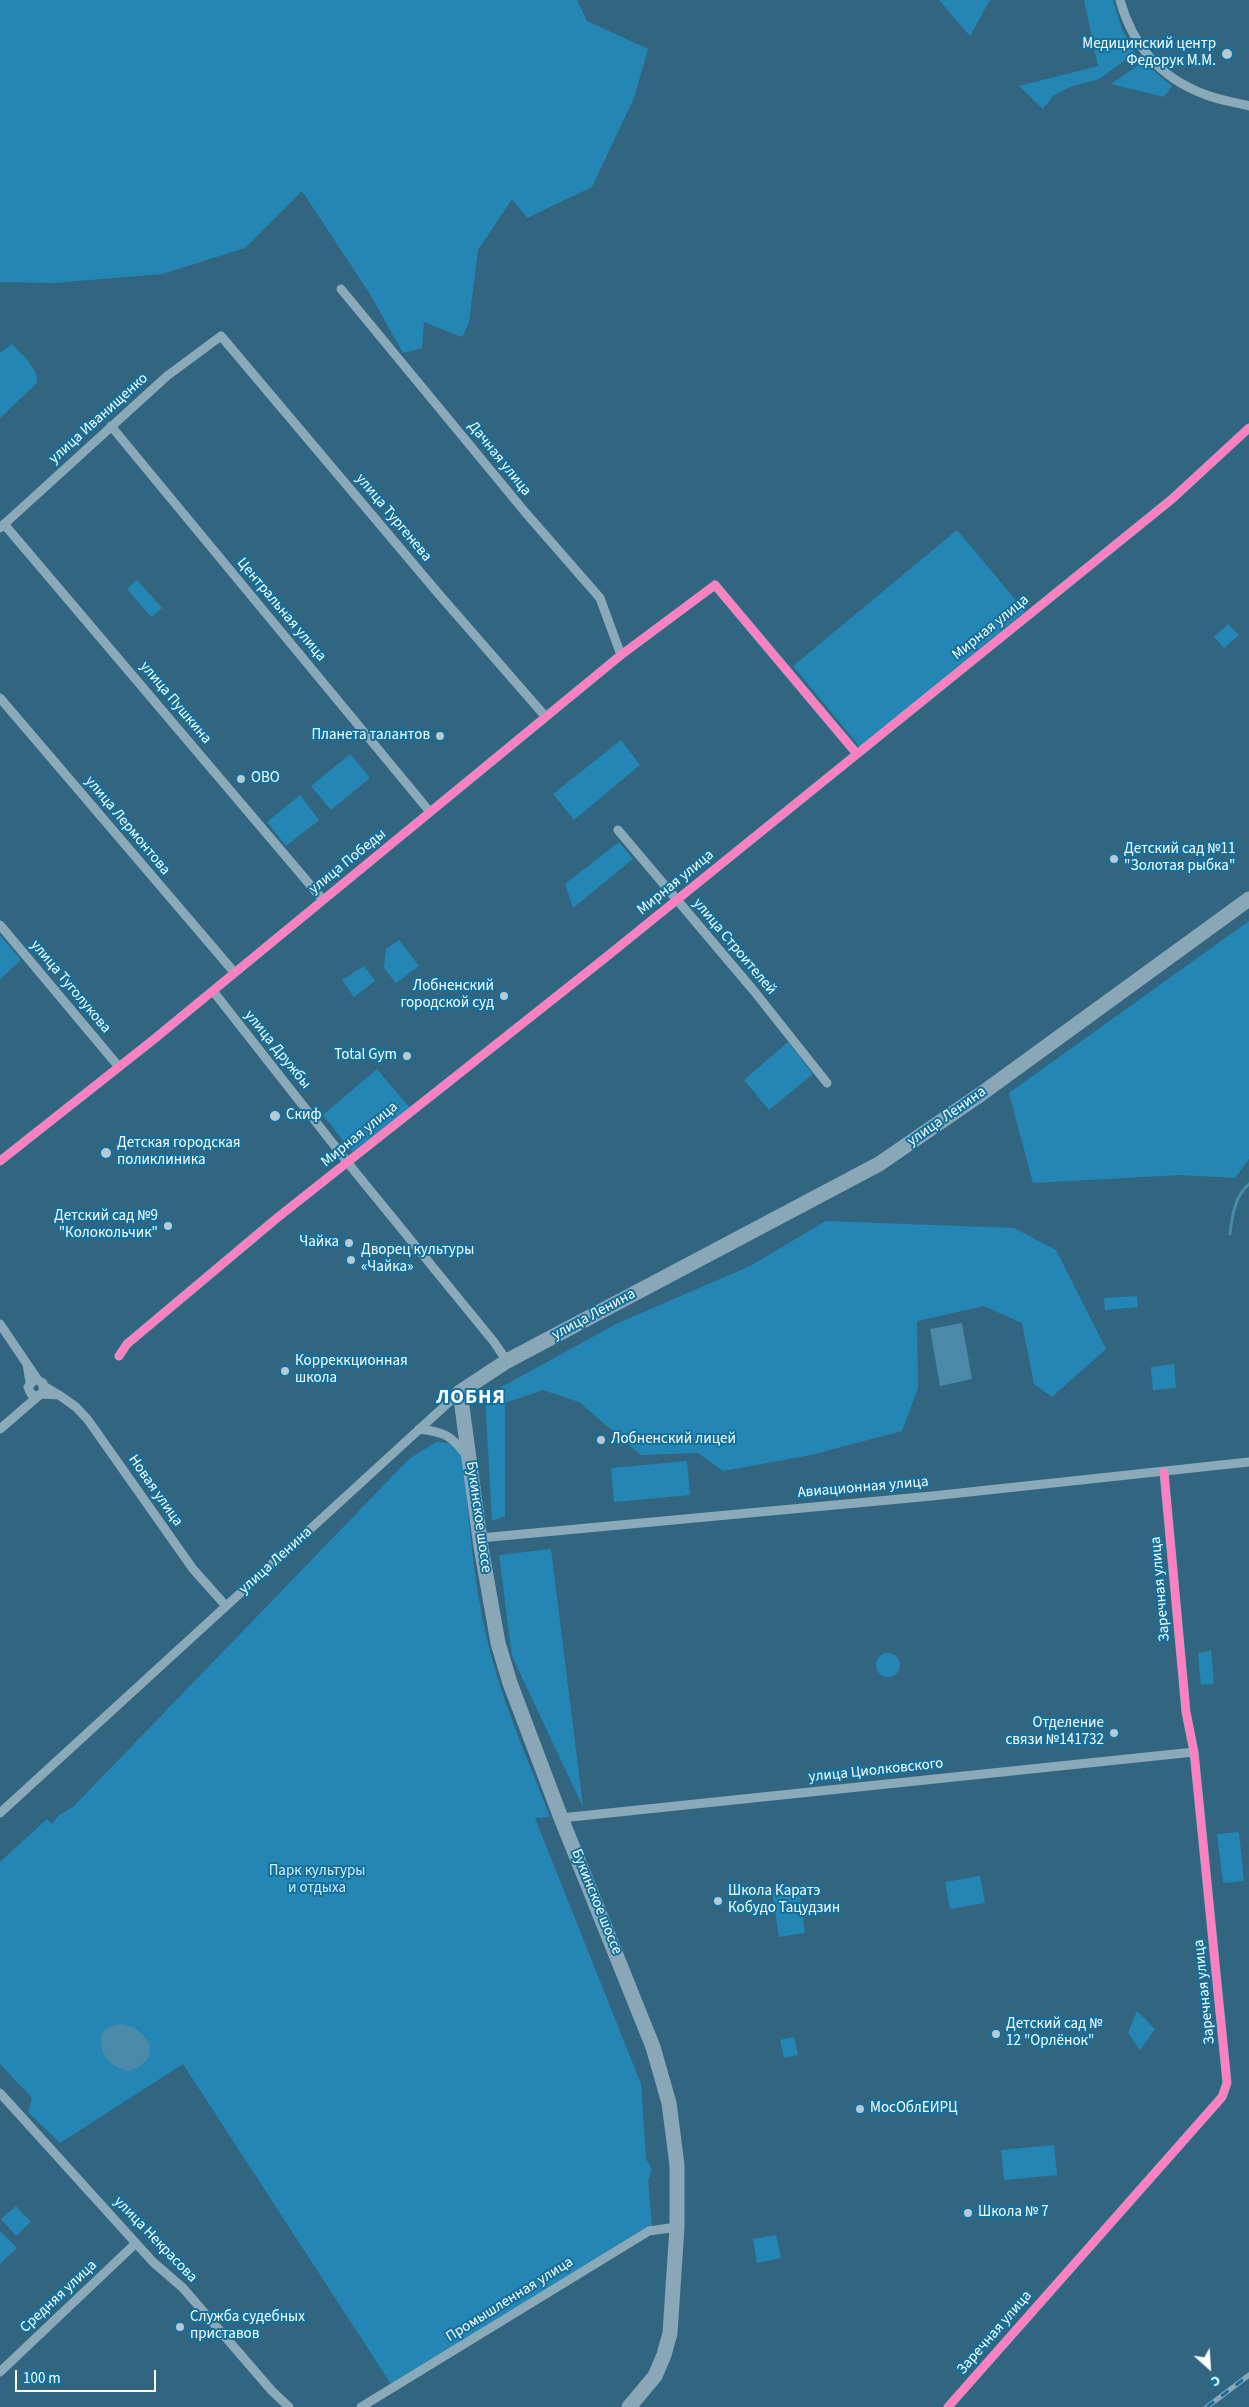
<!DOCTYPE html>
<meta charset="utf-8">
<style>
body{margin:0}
#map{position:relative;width:1249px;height:2407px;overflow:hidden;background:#326680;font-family:"Source Sans 3",sans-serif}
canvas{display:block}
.north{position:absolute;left:1184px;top:2342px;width:50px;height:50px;-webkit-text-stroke:4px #1270a0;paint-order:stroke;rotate:154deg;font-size:14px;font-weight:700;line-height:20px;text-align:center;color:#fff}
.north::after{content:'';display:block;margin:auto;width:18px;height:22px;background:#fff;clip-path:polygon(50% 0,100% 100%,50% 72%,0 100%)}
.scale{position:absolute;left:15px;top:2370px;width:141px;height:22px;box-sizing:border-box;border:2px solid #fff;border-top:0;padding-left:6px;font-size:15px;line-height:18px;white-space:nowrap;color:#fff;-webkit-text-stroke:4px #1270a0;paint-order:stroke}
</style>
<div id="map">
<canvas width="1249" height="2407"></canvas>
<div class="north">С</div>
<div class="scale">100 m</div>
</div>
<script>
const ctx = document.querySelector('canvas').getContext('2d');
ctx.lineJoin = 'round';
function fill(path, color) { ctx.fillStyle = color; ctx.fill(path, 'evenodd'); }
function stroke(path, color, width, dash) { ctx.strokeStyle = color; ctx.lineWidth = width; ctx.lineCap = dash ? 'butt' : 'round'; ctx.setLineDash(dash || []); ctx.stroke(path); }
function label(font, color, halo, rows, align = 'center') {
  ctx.font = font + ' "Source Sans 3",sans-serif'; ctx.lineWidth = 4; ctx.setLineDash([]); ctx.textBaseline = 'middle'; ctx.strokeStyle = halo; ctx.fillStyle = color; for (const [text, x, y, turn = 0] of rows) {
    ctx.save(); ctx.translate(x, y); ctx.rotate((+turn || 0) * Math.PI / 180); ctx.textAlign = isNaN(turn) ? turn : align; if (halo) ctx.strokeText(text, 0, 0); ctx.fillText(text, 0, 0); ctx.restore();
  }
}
fill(new Path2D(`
 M0,0H577L587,21L648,49L634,98L592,187L527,218L512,199L478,250L469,322L462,337L424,322L422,348L403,353L370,294L302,191L245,248L162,274L54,283L0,282Z
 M939,0H990L970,36Z
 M1084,0H1113L1122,29L1135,53L1099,79L1070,87L1053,96L1043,109L1019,86L1098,66Z
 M1143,62L1172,86L1164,97L1111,84Z
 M12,344C21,354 39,369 37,383L0,418V353Z
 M957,530L1025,611L860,747L793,666Z
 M137,580L162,608L151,617L127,589Z
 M1228,624L1239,635L1224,648L1214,637Z
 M621,740L640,765L574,820L553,794Z
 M350,754L370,778L331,810L311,786Z
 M300,795L319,820L286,846L267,822Z
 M619,842L633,859L573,908L565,884Z
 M1249,921V1159L1235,1178L1180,1175L1033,1183L1009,1093Z
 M0,935L21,960L0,979Z
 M399,940L419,966L396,983L384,968L386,949Z
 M364,966L375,981L354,997L342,980Z
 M788,1042L813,1074L769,1110L744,1080Z
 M377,1069L410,1108L352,1152L323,1115Z
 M826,1221L1014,1228L1056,1250L1106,1349L1052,1397L1034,1384L1022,1323L984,1306L917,1321L918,1388L902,1431L811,1455L723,1471L698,1453L641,1455L579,1402L543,1390L505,1403V1516L492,1521L485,1396L618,1323L750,1266Z
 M1137,1296L1138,1307L1105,1310L1104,1298Z
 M1174,1364L1176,1388L1153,1390L1151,1367Z
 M436,1442C451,1442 456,1446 463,1459C469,1519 473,1580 487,1639C501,1700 528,1759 550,1817L535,1818L641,2084L646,2159L652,2169L648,2181L652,2226L391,2384L183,2064L60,2143L28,2112L32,2098L0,2064V1862L47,1819L52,1824L58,1816L74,1806L409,1459Z
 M687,1461L690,1495L614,1502L611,1468Z
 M551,1549L583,1807L512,1656L499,1555Z
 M1211,1651L1214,1684L1201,1685L1198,1653Z
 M876 1665a12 12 0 1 1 24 0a12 12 0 1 1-24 0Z
 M1239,1832L1244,1881L1223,1883L1217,1834Z
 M980,1876L985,1903L950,1909L945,1882Z
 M799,1887L805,1933L779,1937L772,1891Z
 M1137,2011L1155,2029L1140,2050L1128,2033Z
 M794,2037L798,2055L784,2058L780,2040Z
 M1054,2145L1057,2175L1004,2180L1001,2150Z
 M16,2206L31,2222L16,2236L1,2219Z
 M1,2232L17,2248L0,2264V2233Z
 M776,2235L781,2258L757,2263L753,2239Z`), '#2386b5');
fill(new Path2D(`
 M962,1323L972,1379L940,1386L930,1329Z
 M123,2024C152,2031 163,2061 129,2071C110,2068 95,2051 103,2031L114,2025Z`), '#4a89a8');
stroke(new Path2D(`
 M1230,1234C1232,1216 1235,1196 1249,1184`), '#4a89a8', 3);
stroke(new Path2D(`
 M1120,0C1132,44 1160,78 1204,94C1218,100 1234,102 1249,106
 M341,289L525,512L600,598L621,655
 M111,426L430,812
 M4,524L323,900
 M0,528L167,376L221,336L437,592L545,716
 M0,698L234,972
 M618,830L754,991L827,1083
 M0,925L119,1067
 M213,991L356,1173L494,1342L507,1361
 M0,1161L153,1040L621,655L715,585L857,754
 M0,1324L27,1364
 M119,1356L127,1344L277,1218L605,958L1172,499L1249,428
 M30,1382L27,1364L38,1380
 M41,1394L59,1395L44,1386
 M59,1395L76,1407L88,1420L193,1569L226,1606
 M0,1429L43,1392V1383L35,1379L28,1387L31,1394L37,1396
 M419,1429C444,1432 451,1435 466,1455
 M480,1538L932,1496L1249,1462
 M0,1813L460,1392
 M561,1818L1194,1752
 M0,2093L153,2262L183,2288L272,2391L289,2407
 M0,2372L136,2243
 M361,2407L649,2231L677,2227
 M948,2407L1222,2097L1227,2083L1194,1752L1186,1712L1164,1472`), '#8aaab9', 9);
stroke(new Path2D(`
 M629,2407L655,2376L664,2355L670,2333L677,2227V2165L669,2103L653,2047L561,1818L510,1683L498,1643L481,1547L460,1392L507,1361L879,1164L981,1094L1249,899`), '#8aa7b7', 15);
const rail = new Path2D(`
 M1207,2407L1249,2375`);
stroke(rail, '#8aa8b7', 5);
stroke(rail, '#1270a0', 3, [9]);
stroke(new Path2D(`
 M0,1161L153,1040L621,655L715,585L857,754
 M119,1356L127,1344L277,1218L605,958L1172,499L1249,428
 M948,2407L1222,2097L1227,2083L1194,1752L1186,1712L1164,1472`), '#ff80c0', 8);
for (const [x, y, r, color] of [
 [1227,54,6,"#b7c9d3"],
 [440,736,5,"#b7c9d3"],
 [241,779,5,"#b7c9d3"],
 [1114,859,5,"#b7c9d3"],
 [504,996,5,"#b7c9d3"],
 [407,1056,5,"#b7c9d3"],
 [275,1116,6,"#b7c9d3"],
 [106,1153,6,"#b7c9d3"],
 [168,1226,5,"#b7c9d3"],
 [349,1243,5,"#b7c9d3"],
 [351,1260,5,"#b7c9d3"],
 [285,1371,5,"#b7c9d3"],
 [601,1440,5,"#b7c9d3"],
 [1114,1733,5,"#b7c9d3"],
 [718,1901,5,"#b7c9d3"],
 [996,2034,5,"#b7c9d3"],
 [860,2109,5,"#b7c9d3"],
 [968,2213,5,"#b7c9d3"],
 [180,2327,5,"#b7c9d3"]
]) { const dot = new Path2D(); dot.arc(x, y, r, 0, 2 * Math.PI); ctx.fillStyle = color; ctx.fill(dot); stroke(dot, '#1270a0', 2); }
label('15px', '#fff', '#1270a0', [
 ["Медицинский центр",1216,45,"right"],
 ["Федорук М.М.",1216,62,"right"],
 ["Планета талантов",430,736,"right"],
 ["ОВО",251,779],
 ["Детский сад №11",1124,850],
 ["\"Золотая рыбка\"",1124,867],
 ["Лобненский",494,987,"right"],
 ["городской суд",494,1004,"right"],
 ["Total Gym",397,1056,"right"],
 ["Скиф",286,1116],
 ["Детская городская",117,1144],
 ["поликлиника",117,1161],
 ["Детский сад №9",158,1217,"right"],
 ["\"Колокольчик\"",158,1234,"right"],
 ["Чайка",339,1243,"right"],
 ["Дворец культуры",361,1251],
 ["«Чайка»",361,1268],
 ["Корреккционная",295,1362],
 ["школа",295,1379],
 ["Лобненский лицей",611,1440],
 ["Отделение",1104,1724,"right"],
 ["связи №141732",1104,1741,"right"],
 ["Школа Каратэ",728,1892],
 ["Кобудо Тацудзин",728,1909],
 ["Детский сад №",1006,2025],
 ["12 \"Орлёнок\"",1006,2042],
 ["МосОблЕИРЦ",870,2109],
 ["Школа № 7",978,2213],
 ["Служба судебных",190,2318],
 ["приставов",190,2335]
], 'left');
label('15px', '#fff', '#1270a0', [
 ["улица Иванищенко",99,419,-42],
 ["Дачная улица",499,459,51],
 ["улица Тургенева",393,518,50],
 ["Центральная улица",281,610,50],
 ["Мирная улица",991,628,-39],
 ["улица Пушкина",175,703,50],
 ["улица Лермонтова",127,826,50],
 ["улица Победы",348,862,-39],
 ["Мирная улица",676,883,-39],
 ["улица Строителей",734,947,50],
 ["улица Туголукова",70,987,50],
 ["улица Дружбы",277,1050,51],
 ["улица Ленина",947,1117,-35],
 ["Мирная улица",360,1135,-39],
 ["улица Ленина",594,1315,-28],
 ["Авиационная улица",863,1488,-5],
 ["Новая улица",155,1491,55],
 ["Букинское шоссе",478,1517,82],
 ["улица Ленина",276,1561,-42],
 ["Заречная улица",1161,1589,-95],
 ["улица Циолковского",876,1771,-6],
 ["Букинское шоссе",596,1902,68],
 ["Заречная улица",1205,1992,-96],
 ["улица Некрасова",155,2240,46],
 ["Средняя улица",59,2297,-43],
 ["Промышленная улица",510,2300,-32],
 ["Заречная улица",995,2333,-49]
]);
label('15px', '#d3f0fe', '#1270a0', [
 ["Парк культуры",317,1872],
 ["и отдыха",317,1889]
]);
ctx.letterSpacing = '1px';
label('bold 20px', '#fff', '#1270a0', [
 ["ЛОБНЯ",471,1399]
]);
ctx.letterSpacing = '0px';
</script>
